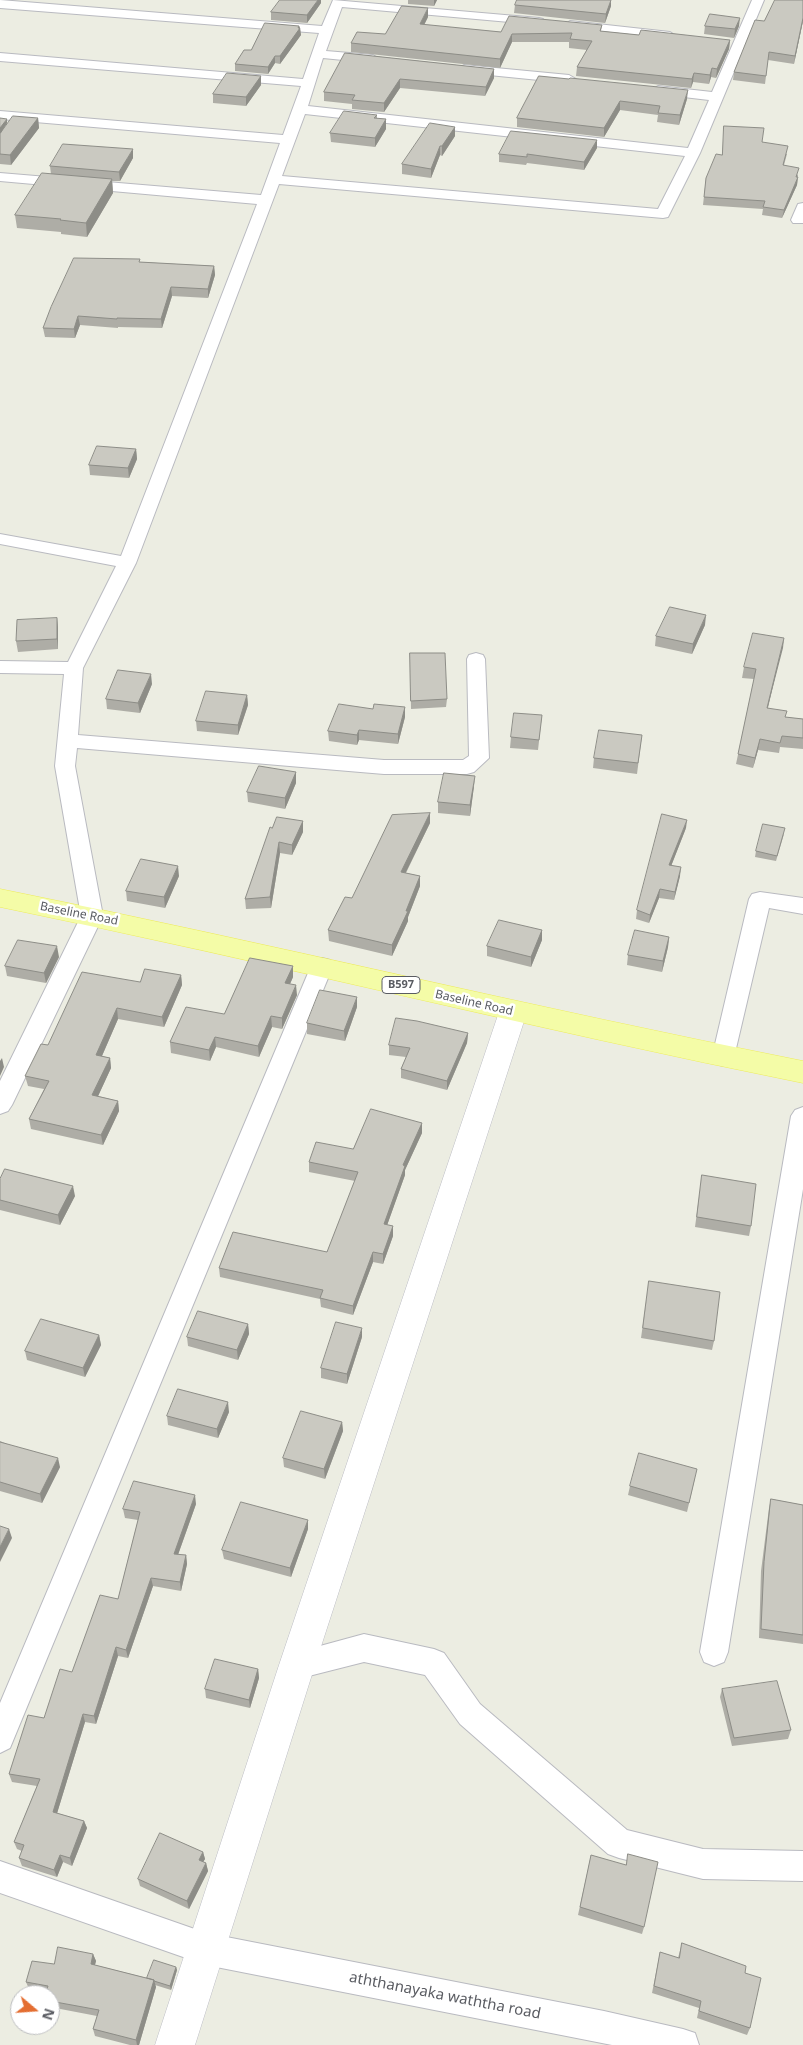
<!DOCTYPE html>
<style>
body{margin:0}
#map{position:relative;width:803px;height:2045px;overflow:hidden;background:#ecede2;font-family:"Noto Sans",sans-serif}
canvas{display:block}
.north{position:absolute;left:10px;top:1985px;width:50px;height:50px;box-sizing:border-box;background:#fff;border:1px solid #bdbec0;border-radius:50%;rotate:108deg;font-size:14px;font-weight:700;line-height:20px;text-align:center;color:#5a5c62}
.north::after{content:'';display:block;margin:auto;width:18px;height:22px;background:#e46e31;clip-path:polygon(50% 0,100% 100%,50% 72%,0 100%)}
</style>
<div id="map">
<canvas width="803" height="2045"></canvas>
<div class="north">N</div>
</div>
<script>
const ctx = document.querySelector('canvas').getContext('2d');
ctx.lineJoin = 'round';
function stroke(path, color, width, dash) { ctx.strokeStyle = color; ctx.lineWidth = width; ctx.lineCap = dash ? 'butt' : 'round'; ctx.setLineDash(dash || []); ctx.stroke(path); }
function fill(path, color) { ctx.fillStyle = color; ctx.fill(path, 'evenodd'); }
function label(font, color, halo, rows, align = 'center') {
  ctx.font = font + ' "Noto Sans",sans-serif'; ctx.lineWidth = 5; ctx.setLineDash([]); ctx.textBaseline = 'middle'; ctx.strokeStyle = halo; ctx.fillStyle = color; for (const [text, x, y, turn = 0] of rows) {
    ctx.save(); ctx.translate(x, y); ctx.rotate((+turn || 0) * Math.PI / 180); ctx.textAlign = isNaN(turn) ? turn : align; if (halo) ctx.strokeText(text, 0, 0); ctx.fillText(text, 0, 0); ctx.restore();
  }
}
const street = new Path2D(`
 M0,0L322,26L333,0L539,18L543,19L545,22L543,25L342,7L326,51L373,55L379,59L373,63L323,58L308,106L688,148L709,100L658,94L651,90L658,86L712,92L752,0H764L700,153L668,217L663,218L279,184L136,563L83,668L78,735L384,760H463L469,756L467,659L469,655L476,653L483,655L485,659L489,758L474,772L467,774H384L77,748L75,766L103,916L12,1105L8,1111L0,1114V1081L81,916L55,766L64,674L0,673V661L68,662L116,566L0,544V534L121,556L257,204L0,181V173L261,195L280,143L0,119V111L283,135L301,86L0,61V53L303,79L319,33L0,8ZM305,114L685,156L658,209L282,176Z
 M570,21L670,32L676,36L670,40L566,28L564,25Z
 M464,65L569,75L576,79L569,83L459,72L458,69Z
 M803,203V223H793L791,220L798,204Z
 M760,892L803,898V914L769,908L734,1057L731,1063L723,1066L715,1063L712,1057L749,899L752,894Z
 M322,958L330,960L333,966L10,1748L0,1753V1703L311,966L314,960Z
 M803,1107V1189L728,1652L724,1662L714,1666L704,1662L700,1652L791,1116L795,1110Z
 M364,1634L434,1649L444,1653L480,1704L627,1830L703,1849L803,1851V1881L703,1879L619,1858L608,1854L460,1724L425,1675L364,1662L297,1679L287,1675L283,1665L287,1655Z
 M0,1861L206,1933L604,2011L683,2029L695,2033L699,2045H612L206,1965L0,1893Z`);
const secondary = new Path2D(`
 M513,1002L523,1005L527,1012L315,1665L195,2045H155L279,1665L499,1012L503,1005Z`);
const primary = new Path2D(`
 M0,889C269,943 534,1008 803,1061V1083C534,1029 269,962 0,907Z`);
stroke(street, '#b9bac0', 2);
stroke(secondary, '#bcbdc5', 1);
stroke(primary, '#edeb5a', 1);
fill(street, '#fff');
fill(secondary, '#fff');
fill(primary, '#f4fca7');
fill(new Path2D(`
 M408,0H437L434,6L408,4Z
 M803,0V21L794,64L768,60L765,84L733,80L734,72L764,21Z
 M321,3L307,23L271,20V12Z
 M515,5L611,6L605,23L514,13Z
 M428,17L424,25L501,32L602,25L601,31L639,35L730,40L729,49L716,78L711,77L709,84L693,82L691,88L576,76L577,67L587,50L569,48V42H512L500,68L351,52V43L385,34Z
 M299,26L300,28L301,35L280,64L275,63L268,74L235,71V64L251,50Z
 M705,26H739L734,38L704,34Z
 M345,53L494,69V78L485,96L400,88L384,112L352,109V104L324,101V92Z
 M261,76V85L246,106L213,103V94Z
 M539,76L687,99L679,125L657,122L658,115L620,110L604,137L517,127V118Z
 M377,115V118L386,129L375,147L331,142L330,133Z
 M0,118L7,123L2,131L38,118L39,128L11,165L0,164Z
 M455,127V136L442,156L440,155L431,178L402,174V164Z
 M762,142L787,154L784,165L798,175L797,185L782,218L762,215L763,209L703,205L706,178L722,155Z
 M597,148L584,170L527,163L526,165L499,162V154Z
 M133,158L120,181H112L113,193L87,237L61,234V232L17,228L15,215L51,174L50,166Z
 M140,262L214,266L215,275L208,298L172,296L162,328L118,327V328L80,325L75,338L45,337L43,328Z
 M136,449L137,459L129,478L90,475L89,465Z
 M57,618L58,628V649L18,652L16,641Z
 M705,625L692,654L655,646L656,636Z
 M784,638L768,708L785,717L803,719V749L780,747L779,753L758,750L753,768L736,764L754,679L742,678L744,667Z
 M410,653L447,699L446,707L411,709Z
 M152,684L140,713L107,709L106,699Z
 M247,695L248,705L238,735L197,731L196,721Z
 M405,707V717L398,744L359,740L357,745L329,741L328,731L373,709Z
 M542,715L538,750L510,748L511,737Z
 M642,735L637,774L593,768L594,758Z
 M296,772V783L285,809L248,802L247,792Z
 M474,786L470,816L438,813V802Z
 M430,813V823L406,873L420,876V886L408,917V921L392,956L329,941L328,930L352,898Z
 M303,821V832L292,855L280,853L271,908L246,909L245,899L272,828Z
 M686,828L671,866L680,876L674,900L659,898L649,923L636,919L637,910Z
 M784,834L776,861L755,857L756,851Z
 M179,876L165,908L127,901L126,891Z
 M542,930V940L531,967L487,956V946Z
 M669,937L668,947L662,972L627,965L628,955Z
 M59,957L46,983L7,976L5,966Z
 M293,966V977L290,984L297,995L282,1029L272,1027L259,1057L216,1047L210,1061L171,1053L170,1042L224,1014Z
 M181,975L182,985L164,1027L118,1019L102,1056L110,1058L111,1068L98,1096L118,1101L119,1111L103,1145L31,1129L29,1119L44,1089L28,1086L25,1076L48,1045L140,982Z
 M357,1007L345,1041L307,1034V1023Z
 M468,1033L467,1043L447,1090L401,1078V1069L406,1057L389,1055V1045Z
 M422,1123V1133L405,1170V1175L387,1225L393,1226V1236L383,1264L373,1262L353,1315L321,1307L320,1299L220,1277L219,1268L327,1252L355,1181L309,1172V1162L353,1149Z
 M702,1175L751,1226L749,1236L695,1227Z
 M0,1179L75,1196L60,1225L0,1210Z
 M649,1281L714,1341L712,1350L641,1338Z
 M248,1324L249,1334L238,1360L188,1346L187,1337Z
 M99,1335L101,1345L85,1377L27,1360L25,1351Z
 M362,1337L347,1384L321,1378V1368Z
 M229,1412L218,1438L168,1425L167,1416Z
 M342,1422L343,1431L325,1479L284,1467L283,1458Z
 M0,1441L60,1467L42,1503L0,1491Z
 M695,1478L687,1512L628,1495L630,1486Z
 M771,1499L803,1505V1644L759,1638L761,1571L769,1508Z
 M196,1504L178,1555H186L187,1564L181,1591L153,1586L128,1658L118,1656L96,1724L85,1722L57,1813L84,1821L87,1828L72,1866L63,1862L57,1877L22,1866L19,1858L22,1851L17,1849L14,1842L37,1786L12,1782L9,1774L118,1599L138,1520L125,1518L123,1509Z
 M308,1529L291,1577L224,1559L222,1550Z
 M258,1669L259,1678L250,1708L206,1698L205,1689Z
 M722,1689L791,1730L788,1739L732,1746L720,1697Z
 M203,1852L205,1859L203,1862L206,1863L208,1871L189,1909L140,1886L138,1879Z
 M591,1855L644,1927L642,1934L578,1915Z
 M682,1943L745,1973L750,2028L747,2035L697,2018L699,2008L652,1993L660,1952L678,1958Z
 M93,1954L96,1961L95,1965L147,1978L176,1967L177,1970L171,1990L155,1985L156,1987L139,2045H130L95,2036L93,2029L97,2016L50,2007V1995L46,1992L29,1989L26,1982L54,1964Z`), '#aeada6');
fill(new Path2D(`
 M318,0H321V3L307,23V15Z
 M434,0H437L434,6Z
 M611,0V6L605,23L606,14Z
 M428,8V17L420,33V24Z
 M740,18L739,26L734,38L735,29Z
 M803,18V21L794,64L795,56Z
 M299,26L300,29V28L301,35L280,64V56Z
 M512,34V42L500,68V59Z
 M730,40L729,49L716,78L717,69Z
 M275,56V63L268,74V67Z
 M712,68L711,77L709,84L710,75Z
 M494,69V78L485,96L486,87Z
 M694,73L693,82L691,88L692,79Z
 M261,76V85L246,106V97Z
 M400,79V88L384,112V103Z
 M688,90L687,99L679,125L680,115Z
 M620,101V110L604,137V128Z
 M38,118L39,128L11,165L10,155Z
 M7,119V123L0,134V128Z
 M386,119V129L375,147V138Z
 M455,127V136L442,156V146Z
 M597,140V148L584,170V162Z
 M440,146V155L431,178V169Z
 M133,149V158L120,181L119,172Z
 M798,177L797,185L782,218L784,210Z
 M112,179L113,193L87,237L86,223Z
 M214,266L215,275L208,298V289Z
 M171,287L172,296L162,328L161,319Z
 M78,316L80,325L75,338L74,329Z
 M136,449L137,459L129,478L128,468Z
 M706,615L705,625L692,654L693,644Z
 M57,618L58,628V649L57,639Z
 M784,638L783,648L765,718L767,708Z
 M151,674L152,684L140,713L138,703Z
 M247,695L248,705L238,735V725Z
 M405,707V717L398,744V734Z
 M359,730V740L357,745V735Z
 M760,739L758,750L753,768L755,758Z
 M296,772V783L285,809V798Z
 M475,776L474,786L470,816V805Z
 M430,813V823L401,882V872Z
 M687,820L686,828L668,874L669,865Z
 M303,821V832L292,855V845Z
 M279,842L280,853L271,908L270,897Z
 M178,866L179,876L165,908L164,897Z
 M681,867L680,876L674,900L675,892Z
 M420,876V886L408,917V921L392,956V945Z
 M660,889L659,898L649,923L650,915Z
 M542,930V940L531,967V957Z
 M669,937L668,947L662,972L663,961Z
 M57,946L59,957L46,983L44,973Z
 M293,966V977L286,993L285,983Z
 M181,975L182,985L164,1027L162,1017Z
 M296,985L297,995L282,1029V1018Z
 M357,997V1007L345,1041L344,1031Z
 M117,1008L118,1019L98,1065L96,1055Z
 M271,1016L272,1027L259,1057L258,1046Z
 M468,1033L467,1043L447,1090V1081Z
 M215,1037L216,1047L210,1061L209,1050Z
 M2,1058L4,1067L0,1076V1061Z
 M110,1058L111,1068L94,1105L92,1095Z
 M118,1101L119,1111L103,1145L101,1135Z
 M422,1123V1133L405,1170V1175L384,1234V1224L403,1165Z
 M73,1186L75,1196L60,1225L58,1215Z
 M393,1226V1236L383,1264V1254Z
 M373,1252V1262L353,1315V1306Z
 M248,1324L249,1334L238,1360L237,1350Z
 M362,1328V1337L347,1384V1374Z
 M99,1335L101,1345L85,1377L83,1368Z
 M228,1402L229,1412L218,1438L217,1429Z
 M342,1422L343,1431L325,1479L324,1469Z
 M58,1458L60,1467L42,1503L40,1494Z
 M195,1495L196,1504L175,1563L174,1554Z
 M308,1520V1529L291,1577L290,1568Z
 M9,1529L12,1538L0,1562V1547Z
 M186,1555L187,1564L181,1591L180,1582Z
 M151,1578L153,1586L128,1658L126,1650Z
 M116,1647L118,1656L96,1724L94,1716Z
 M258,1669L259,1678L250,1708L249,1700Z
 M83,1714L85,1722L55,1820L53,1812Z
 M84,1821L87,1828L72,1866L70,1858Z
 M203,1852L205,1859L200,1867L199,1860Z
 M60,1855L63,1862L57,1877L54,1870Z
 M206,1863L208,1871L189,1909L187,1901Z
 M93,1954L96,1961L93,1971L91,1964Z
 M176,1967L177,1970L171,1990L170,1986Z
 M154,1980L156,1987L139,2045H137L136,2040Z`), '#8d8d87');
const building = new Path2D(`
 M280,0H318L307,15L271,12Z
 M517,0H611L606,14L515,5Z
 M775,0H803V18L795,56L769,52L766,76L734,72L755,20L764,21Z
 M402,6L428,8L420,24L501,32L509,16L602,25L600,31L639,35L641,30L730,40L717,69L712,68L710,75L694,73L692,79L577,67L592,41L570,39L572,33L512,34L500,59L351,43L357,32L385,34Z
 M710,14L740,18L735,29L705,26Z
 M265,23L299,26L298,28H300L280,56H275L268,67L235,64L244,50H251Z
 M345,53L494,69L486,87L400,79L384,103L352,100L355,95L324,92Z
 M227,73L261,76L246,97L213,94Z
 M539,76L569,79L570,78L688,90L680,115L658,113L660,106L620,101L604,128L517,118Z
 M344,111L377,115L374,118L386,119L375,138L330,133Z
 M13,116L38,118L10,155L0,154V134Z
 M0,118L7,119L0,128Z
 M430,123L455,127L442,146H440L431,169L402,164Z
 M724,126L764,128L762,142L788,146L783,165L799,168L796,177H798L784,210L763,207L765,201L704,197L706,178L716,154L722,155Z
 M511,131L597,140L584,162L527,154V157L499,154Z
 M63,144L133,149L119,172L50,166Z
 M42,173L112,179L86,223L60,220L61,219L15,215Z
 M74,258L140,259L139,262L214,266L208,289L171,287L161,319L117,318V319L78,316L74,329L43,328L51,307Z
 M97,446L136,449L128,468L89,465Z
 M670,607L706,615L693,644L656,636Z
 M57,618V639L16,641L17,620Z
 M753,633L784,638L767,708L787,711L785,717L803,719V738L782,736L780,743L760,739L755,758L738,754L756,669L744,667Z
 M410,653H445L447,699L411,701Z
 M118,670L151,674L138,703L106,699Z
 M206,691L247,695L238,725L196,721Z
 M339,704L373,709L374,704L405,707L398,734L359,730L357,735L328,731Z
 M514,713L542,715L539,740L511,737Z
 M599,730L642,735L638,763L594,758Z
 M259,766L296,772L285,798L247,792Z
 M444,773L475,776L470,805L438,802Z
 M430,813L401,872L420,876L406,911H408L392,945L328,930L345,897L352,898L392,815Z
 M662,814L687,820L669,865L681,867L675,892L660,889L650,915L637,910Z
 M277,817L303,821L292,845L279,842L270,897L245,899L270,827L272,828Z
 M763,824L785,828L777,856L756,851Z
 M141,859L178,866L164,897L126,891Z
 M499,920L542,930L531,957L487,946Z
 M635,930L669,937L663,961L628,955Z
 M18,940L57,946L44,973L5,966Z
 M250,958L293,966L285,983L296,985L282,1018L271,1016L258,1046L215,1037L209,1050L170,1042L186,1007L224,1014Z
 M145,969L181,975L162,1017L117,1008L96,1055L110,1058L92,1095L118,1101L101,1135L29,1119L49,1081L25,1076L41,1044L48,1045L82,972L140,982Z
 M320,990L357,997L344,1031L307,1023Z
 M396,1018L417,1021L468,1033L447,1081L401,1069L410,1048L389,1045Z
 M371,1109L422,1123L403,1165L405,1166L384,1224L393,1226L383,1254L373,1252L353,1306L320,1298L323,1290L219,1268L233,1232L327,1252L358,1172L309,1162L316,1142L353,1149Z
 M5,1169L73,1186L58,1215L0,1200V1179Z
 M702,1175L756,1184L751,1226L697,1217Z
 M649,1281L720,1292L714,1341L643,1328Z
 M198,1311L248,1324L237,1350L187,1337Z
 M41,1319L99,1335L83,1368L25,1351Z
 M336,1322L362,1328L347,1374L321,1368Z
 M178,1389L228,1402L217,1429L167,1416Z
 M301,1411L342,1422L324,1469L283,1458Z
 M0,1442L58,1458L40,1494L0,1482Z
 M639,1453L697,1469L689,1503L630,1486Z
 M134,1481L195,1495L174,1554L186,1555L180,1582L151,1578L126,1650L116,1647L94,1716L83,1714L53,1812L84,1821L70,1858L60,1855L54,1870L19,1858L24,1845L14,1842L40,1779L9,1774L28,1715L44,1718L60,1669L72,1672L100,1595L118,1599L140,1512L123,1509Z
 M771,1499L803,1505V1635L761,1629L764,1562Z
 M241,1502L308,1520L290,1568L222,1550Z
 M0,1526L9,1529L0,1547Z
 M215,1659L258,1669L249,1700L205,1689Z
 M777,1681L791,1730L734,1738L722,1689Z
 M160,1833L203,1852L199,1860L206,1863L187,1901L138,1879Z
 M628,1854L658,1862L644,1927L580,1907L591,1855L626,1865Z
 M682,1943L746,1966L745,1973L761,1978L750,2028L699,2011L701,2001L654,1986L660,1952L679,1958Z
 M58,1947L93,1954L91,1964L154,1980L136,2040L93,2029L99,2010L50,2001V1995H45L48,1986L26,1982L32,1961L54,1964Z
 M154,1960L176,1967L170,1986L154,1981V1980L147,1978Z`);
fill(building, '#cac9c1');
stroke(building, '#8d8d87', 1);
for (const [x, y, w] of [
 [401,985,38]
]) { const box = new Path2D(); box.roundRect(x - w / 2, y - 8.5, w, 17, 4); ctx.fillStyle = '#fff'; ctx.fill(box); stroke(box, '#5a5c62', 1); }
label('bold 11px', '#5a5c62', null, [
 ["B597",401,985]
]);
label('12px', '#5a5c62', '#fff', [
 ["Baseline Road",79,914,11],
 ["Baseline Road",474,1003,13]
]);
label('15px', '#5a5c62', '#fff', [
 ["aththanayaka waththa road",445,1996,11]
]);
</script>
